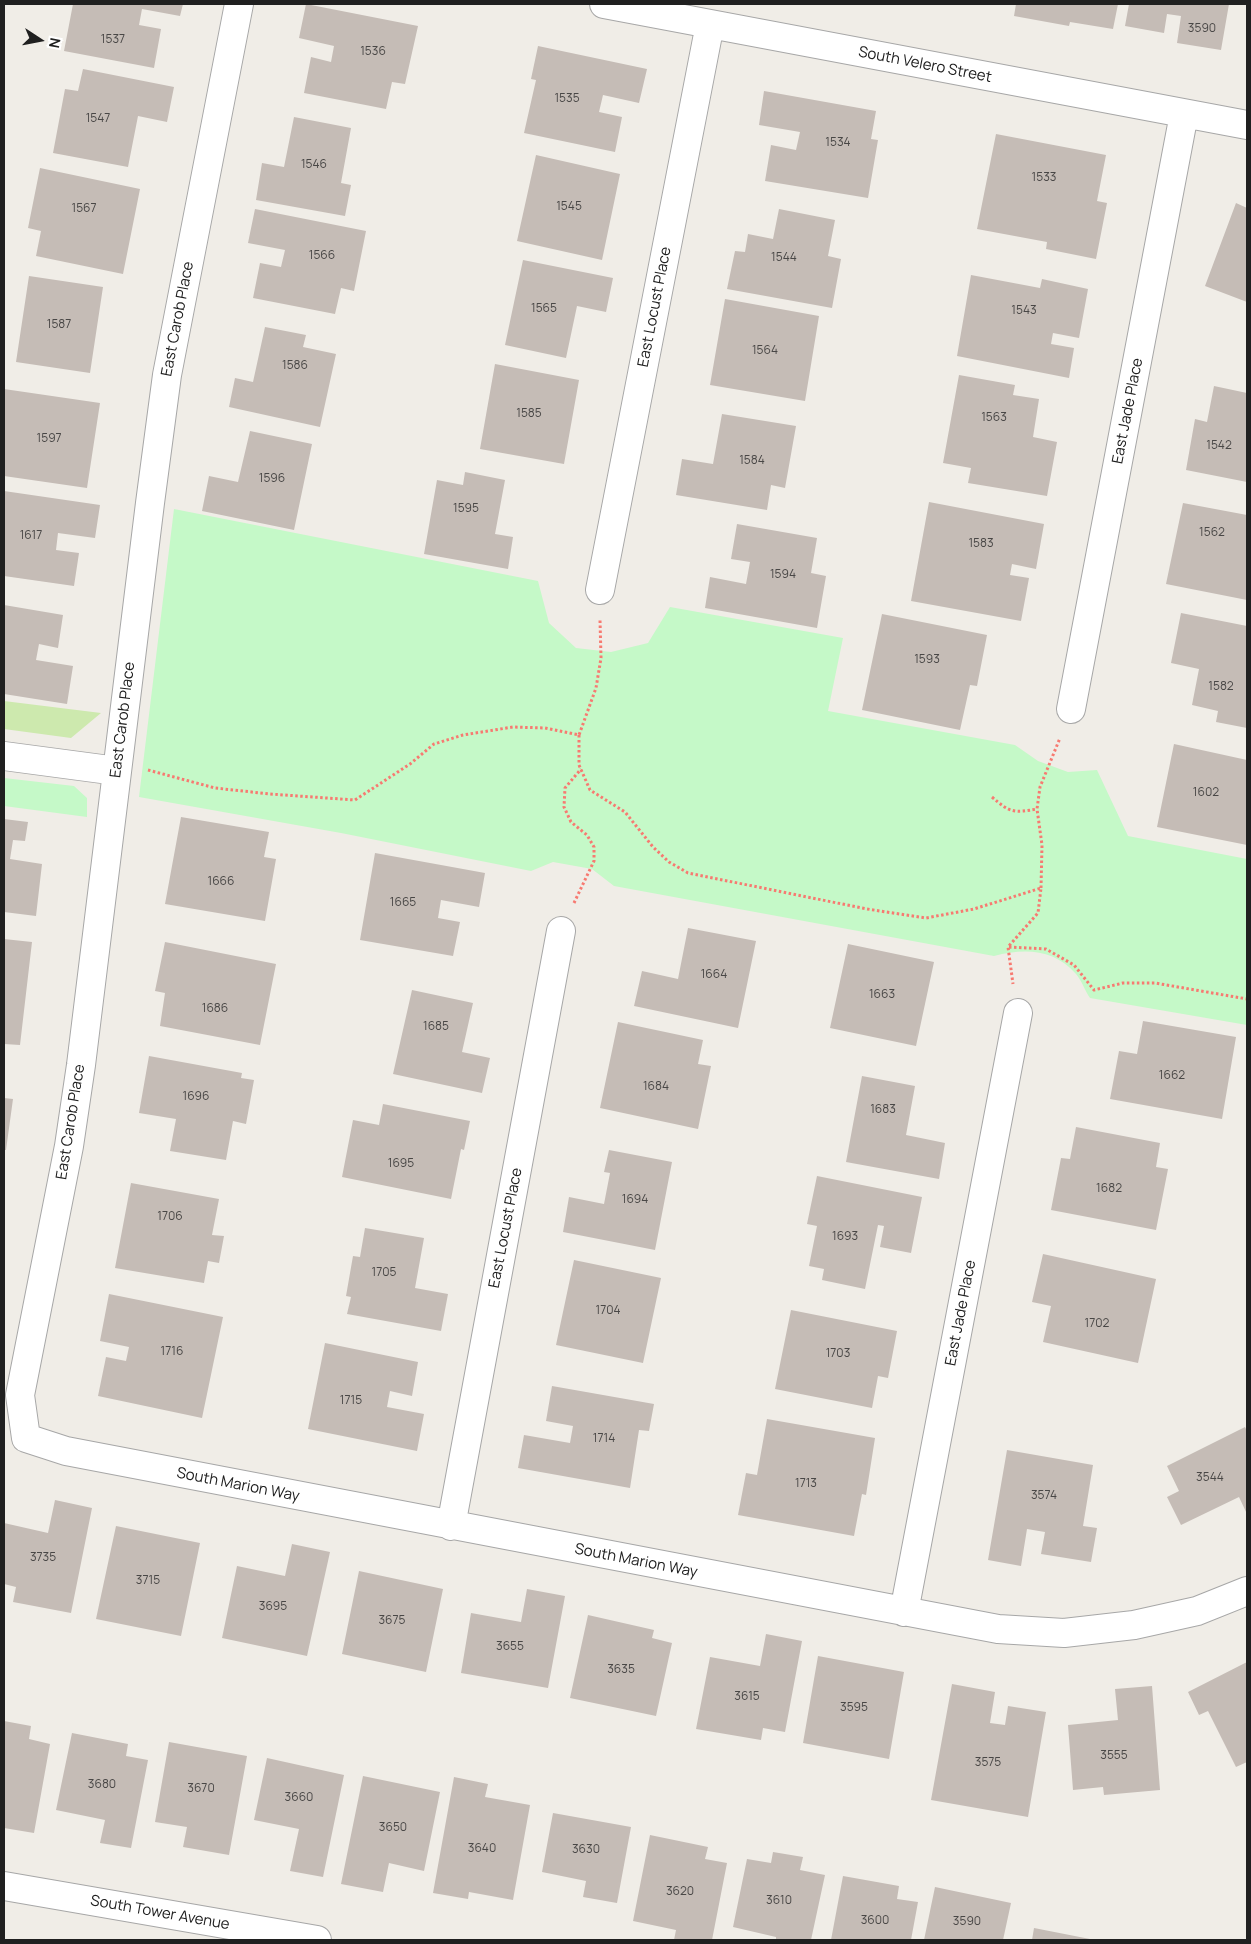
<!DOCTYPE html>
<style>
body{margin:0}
#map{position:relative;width:1251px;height:1944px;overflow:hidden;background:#f0ede7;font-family:Manrope,sans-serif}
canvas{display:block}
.frame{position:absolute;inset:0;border:5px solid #202020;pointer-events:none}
.north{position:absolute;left:15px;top:15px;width:50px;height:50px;-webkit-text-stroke:4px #fff;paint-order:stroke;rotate:101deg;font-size:14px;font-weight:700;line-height:20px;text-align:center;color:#202020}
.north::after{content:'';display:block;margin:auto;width:18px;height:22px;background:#202020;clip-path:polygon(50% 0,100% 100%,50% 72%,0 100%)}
</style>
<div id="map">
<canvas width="1251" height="1944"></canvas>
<div class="frame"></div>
<div class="north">N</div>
</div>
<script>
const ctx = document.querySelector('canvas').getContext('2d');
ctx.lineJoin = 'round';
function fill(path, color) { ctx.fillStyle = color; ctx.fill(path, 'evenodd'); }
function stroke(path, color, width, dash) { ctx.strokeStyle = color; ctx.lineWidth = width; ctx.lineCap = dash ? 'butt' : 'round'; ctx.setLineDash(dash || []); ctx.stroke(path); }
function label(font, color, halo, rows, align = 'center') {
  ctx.font = font + ' Manrope,sans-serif'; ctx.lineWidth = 4.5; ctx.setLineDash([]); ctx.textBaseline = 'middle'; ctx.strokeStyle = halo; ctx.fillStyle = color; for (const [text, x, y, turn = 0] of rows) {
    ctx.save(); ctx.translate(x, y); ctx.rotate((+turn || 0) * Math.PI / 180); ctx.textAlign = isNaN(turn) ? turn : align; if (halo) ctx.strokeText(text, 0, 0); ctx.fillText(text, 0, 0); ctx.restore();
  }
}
fill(new Path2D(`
 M4,701L101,713L71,738L4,729Z`), '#cde9ae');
fill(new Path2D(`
 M174,509L538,581L549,623L576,648L611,652L648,643L670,607L843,638L828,711L1015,745L1038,761L1068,772L1097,770L1128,836L1247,859V1025L1090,998C1085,991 1082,981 1076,974C1054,949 1025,948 994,956L614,886L592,869L553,862L531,871L341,833L139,797Z
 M4,778L74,786L87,798V817L4,806Z`), '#c5f9c8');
fill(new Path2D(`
 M73,4H183L180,16L142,9L139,25L161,29L154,68L64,51Z
 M306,4L418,26L405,84L392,82L386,109L304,93L311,57L331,62L334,46L299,38Z
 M1016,4H1118L1113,29L1070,22L1069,26L1014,16Z
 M1129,4H1229L1221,50L1177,43L1181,16L1167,14L1164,33L1125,26Z
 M538,46L647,69L639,103L603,95L599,112L622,117L615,152L524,133L536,80L531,79Z
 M83,69L174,87L167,122L138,116L128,167L53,153L65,89L78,91Z
 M764,91L876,111L871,139L878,140L868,198L765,181L771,145L796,150L800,132L759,125Z
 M294,117L351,128L341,183L351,185L345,216L256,200L262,163L284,167Z
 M996,134L1106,155L1097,201L1107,203L1096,259L1046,249L1047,242L977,229Z
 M536,155L620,174L602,260L517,241Z
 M40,168L140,189L123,274L36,256L41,231L28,228Z
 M1236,203L1247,208V302L1205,286Z
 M255,209L366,231L354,291L341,288L335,314L253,298L260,263L281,267L285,250L248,243Z
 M779,209L835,220L828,256L841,259L832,308L727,289L735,251L745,252L748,234L773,239Z
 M523,260L613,278L606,312L577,306L566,358L505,345Z
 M971,275L1040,288L1042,279L1088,289L1079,338L1053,333L1051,344L1074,348L1069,378L957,356Z
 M29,276L103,287L90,373L16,362Z
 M725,299L819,316L805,401L710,385Z
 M265,327L306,335L303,347L336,354L320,427L229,407L235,378L253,382Z
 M495,364L579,380L564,464L480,449Z
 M959,375L1015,385L1013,395L1039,399L1033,437L1057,442L1047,496L968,483L971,468L943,463Z
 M1214,386L1247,393V482L1186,470L1195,419L1207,422Z
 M4,389L100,403L87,488L4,476Z
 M722,414L796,426L785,488L771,485L767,510L676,495L682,459L713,464Z
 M250,431L312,444L294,530L202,511L209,476L238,482Z
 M465,472L505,480L495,534L513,537L508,569L424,554L437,480L463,485Z
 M4,491L100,505L95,538L58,533L56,550L79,553L74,586L4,576Z
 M929,502L1044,524L1036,569L1012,564L1010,575L1029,578L1021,621L911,601Z
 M1183,503L1247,515V600L1166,584Z
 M737,524L817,538L811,573L826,576L817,628L705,608L710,577L746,584L750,562L731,559Z
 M4,605L63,615L58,648L39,644L36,660L73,666L67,704L4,694Z
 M1181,613L1247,626V728L1216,722L1218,711L1192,705L1199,669L1171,663Z
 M882,614L987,635L977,686L970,685L960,730L862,710Z
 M1174,744L1247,760V845L1157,827Z
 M181,817L269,832L264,857L276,859L265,921L165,904Z
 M4,819L28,822L25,841L13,840L10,859L42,864L36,916L4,912Z
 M375,853L485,873L479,907L441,900L438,918L460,922L453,956L360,940Z
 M688,928L756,941L738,1028L634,1006L642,971L678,979Z
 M4,939L32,942L20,1045L4,1044Z
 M165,942L276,964L260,1045L160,1026L165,993L155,991Z
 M848,944L934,962L916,1046L830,1028Z
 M412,990L473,1003L462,1052L490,1058L482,1093L393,1074Z
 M1143,1021L1236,1037L1222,1119L1110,1099L1119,1051L1137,1054Z
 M618,1022L703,1040L698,1064L711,1066L698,1129L600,1108Z
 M149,1056L242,1073L241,1078L254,1080L246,1124L233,1121L226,1160L170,1151L176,1119L139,1113Z
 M862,1076L915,1086L906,1135L945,1143L939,1179L846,1162Z
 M4,1098L13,1099L6,1150H4Z
 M383,1104L470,1121L464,1150L461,1149L451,1199L342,1177L353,1120L379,1125Z
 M1076,1127L1160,1143L1156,1167L1168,1169L1156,1230L1051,1210L1061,1158L1070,1159Z
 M609,1150L672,1162L655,1250L563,1232L569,1197L604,1204L610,1173L604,1172Z
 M817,1176L922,1197L911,1253L880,1247L884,1226L878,1225L865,1289L822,1280L824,1269L809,1266L817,1226L807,1224Z
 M131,1183L219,1199L212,1235L224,1236L219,1263L208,1261L204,1283L115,1268Z
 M365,1228L424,1238L415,1288L448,1294L441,1331L347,1314L351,1297L346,1296L353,1256L360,1257Z
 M1043,1254L1156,1279L1138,1363L1043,1342L1051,1306L1032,1302Z
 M574,1260L661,1278L643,1363L556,1345Z
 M109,1294L223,1317L202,1418L98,1396L106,1357L126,1361L129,1347L100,1341Z
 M791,1310L897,1331L888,1378L878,1376L872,1408L775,1389Z
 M325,1343L418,1362L412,1396L390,1391L387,1407L424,1414L417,1451L308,1429Z
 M552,1386L654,1404L649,1431L639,1430L630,1488L518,1468L524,1435L570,1443L573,1426L546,1421Z
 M767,1419L875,1438L866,1495L862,1494L854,1536L738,1515L746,1473L757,1475Z
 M1245,1427L1247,1431V1514L1239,1497L1181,1525L1167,1497L1179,1491L1167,1466Z
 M1007,1450L1093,1465L1083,1526L1097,1528L1091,1562L1041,1554L1045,1532L1027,1529L1021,1566L988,1560Z
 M55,1500L92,1508L71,1613L13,1602L16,1587L4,1584V1523L48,1533Z
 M116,1526L200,1543L181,1636L96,1619Z
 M292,1544L330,1552L307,1656L222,1638L237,1566L285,1576Z
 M359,1571L443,1589L426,1672L342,1654Z
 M527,1589L565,1596L548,1688L461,1673L471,1613L521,1622Z
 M588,1615L654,1630L652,1638L672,1643L656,1716L570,1698Z
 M766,1634L802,1641L785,1732L763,1728L761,1740L696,1729L710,1657L760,1666Z
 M818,1656L904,1672L889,1759L803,1743Z
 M1247,1662V1762L1236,1767L1208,1711L1199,1715L1188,1692Z
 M952,1684L995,1692L990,1723L1005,1725L1008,1706L1046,1712L1028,1817L931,1800Z
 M1152,1686L1160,1790L1104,1795L1103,1787L1073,1790L1068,1725L1118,1720L1115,1689Z
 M4,1721L31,1726L29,1739L50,1744L34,1833L4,1828Z
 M72,1733L128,1744L126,1756L148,1760L131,1848L100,1843L105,1820L56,1810Z
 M169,1742L247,1756L229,1855L183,1847L187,1827L155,1822Z
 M267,1758L344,1775L323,1877L290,1871L299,1829L254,1820Z
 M363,1776L440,1792L424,1871L389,1863L383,1892L341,1884Z
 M454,1777L488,1784L485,1797L530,1805L513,1900L469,1892L468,1899L433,1893Z
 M553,1813L631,1827L617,1903L583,1897L586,1881L542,1872Z
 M650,1835L708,1847L705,1859L727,1863L712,1940H674L676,1930L633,1921Z
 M773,1852L803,1857L800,1870L825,1875L811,1940H776V1937L733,1927L747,1859L771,1863Z
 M843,1876L899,1886L897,1899L918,1902L911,1940H831Z
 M935,1887L1011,1903L1003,1940H924Z
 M1034,1928L1090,1939V1940H1032Z`), '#c5bcb6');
const minor = new Path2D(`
 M239,4L167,375L150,503L81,1065L69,1146L20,1395L26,1438L66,1451L998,1629L1064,1633L1134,1625L1197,1611L1247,1591
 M604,4L1247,125
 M600,590L710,24
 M1071,709L1184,114
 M4,756L117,771
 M451,1526L561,931
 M904,1612L1018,1013
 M4,1886L317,1940`);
stroke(minor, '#a7a7a7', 30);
stroke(new Path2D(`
 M579,735V765L590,790L625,812L653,847L669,862L688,873L867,909L926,918L974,909L1041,888L1038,913L1008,947L1013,984
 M148,770L215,788L270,794L355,800L410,764L434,744L463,735L513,727L545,728L579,735L596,688L601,658L600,620
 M992,797C1010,813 1014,813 1037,809
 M1041,888L1042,845L1037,809L1040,787L1060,738
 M574,903L594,861V847L587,835L571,822L564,807L565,788L581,769
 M1009,947L1046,949L1074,965L1094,990L1123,983H1155L1247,999`), '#f77a71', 3, [2.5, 2.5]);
stroke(minor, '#fff', 28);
label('12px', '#494746', null, [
 ["3590",1202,29],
 ["1537",113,40],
 ["1536",373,52],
 ["1535",567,99],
 ["1547",98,119],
 ["1534",838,143],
 ["1546",314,165],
 ["1533",1044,178],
 ["1545",569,207],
 ["1567",84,209],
 ["1566",322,256],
 ["1544",784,258],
 ["1565",544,309],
 ["1543",1024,311],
 ["1587",59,325],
 ["1564",765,351],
 ["1586",295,366],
 ["1585",529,414],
 ["1563",994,418],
 ["1597",49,439],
 ["1542",1219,446],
 ["1584",752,461],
 ["1596",272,479],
 ["1595",466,509],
 ["1562",1212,533],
 ["1617",31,536],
 ["1583",981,544],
 ["1594",783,575],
 ["1593",927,660],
 ["1582",1221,687],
 ["1602",1206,793],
 ["1666",221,882],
 ["1665",403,903],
 ["1664",714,975],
 ["1663",882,995],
 ["1686",215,1009],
 ["1685",436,1027],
 ["1662",1172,1076],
 ["1684",656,1087],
 ["1696",196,1097],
 ["1683",883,1110],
 ["1695",401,1164],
 ["1682",1109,1189],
 ["1694",635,1200],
 ["1706",170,1217],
 ["1693",845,1237],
 ["1705",384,1273],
 ["1704",608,1311],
 ["1702",1097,1324],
 ["1716",172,1352],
 ["1703",838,1354],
 ["1715",351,1401],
 ["1714",604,1439],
 ["3544",1210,1478],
 ["1713",806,1484],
 ["3574",1044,1496],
 ["3735",43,1558],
 ["3715",148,1581],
 ["3695",273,1607],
 ["3675",392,1621],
 ["3655",510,1647],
 ["3635",621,1670],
 ["3615",747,1697],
 ["3595",854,1708],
 ["3555",1114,1756],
 ["3575",988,1763],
 ["3680",102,1785],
 ["3670",201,1789],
 ["3660",299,1798],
 ["3650",393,1828],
 ["3640",482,1849],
 ["3630",586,1850],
 ["3620",680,1892],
 ["3610",779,1901],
 ["3600",875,1921],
 ["3590",967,1922]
]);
label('15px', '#202020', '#fff', [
 ["South Velero Street",925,65,11],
 ["East Locust Place",655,307,-79],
 ["East Carob Place",178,319,-79],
 ["East Jade Place",1128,411,-79],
 ["East Carob Place",123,720,-83],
 ["East Carob Place",71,1122,-81],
 ["East Locust Place",506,1228,-79],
 ["East Jade Place",961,1313,-79],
 ["South Marion Way",238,1485,11],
 ["South Marion Way",636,1561,11],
 ["South Tower Avenue",160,1913,10]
]);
</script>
